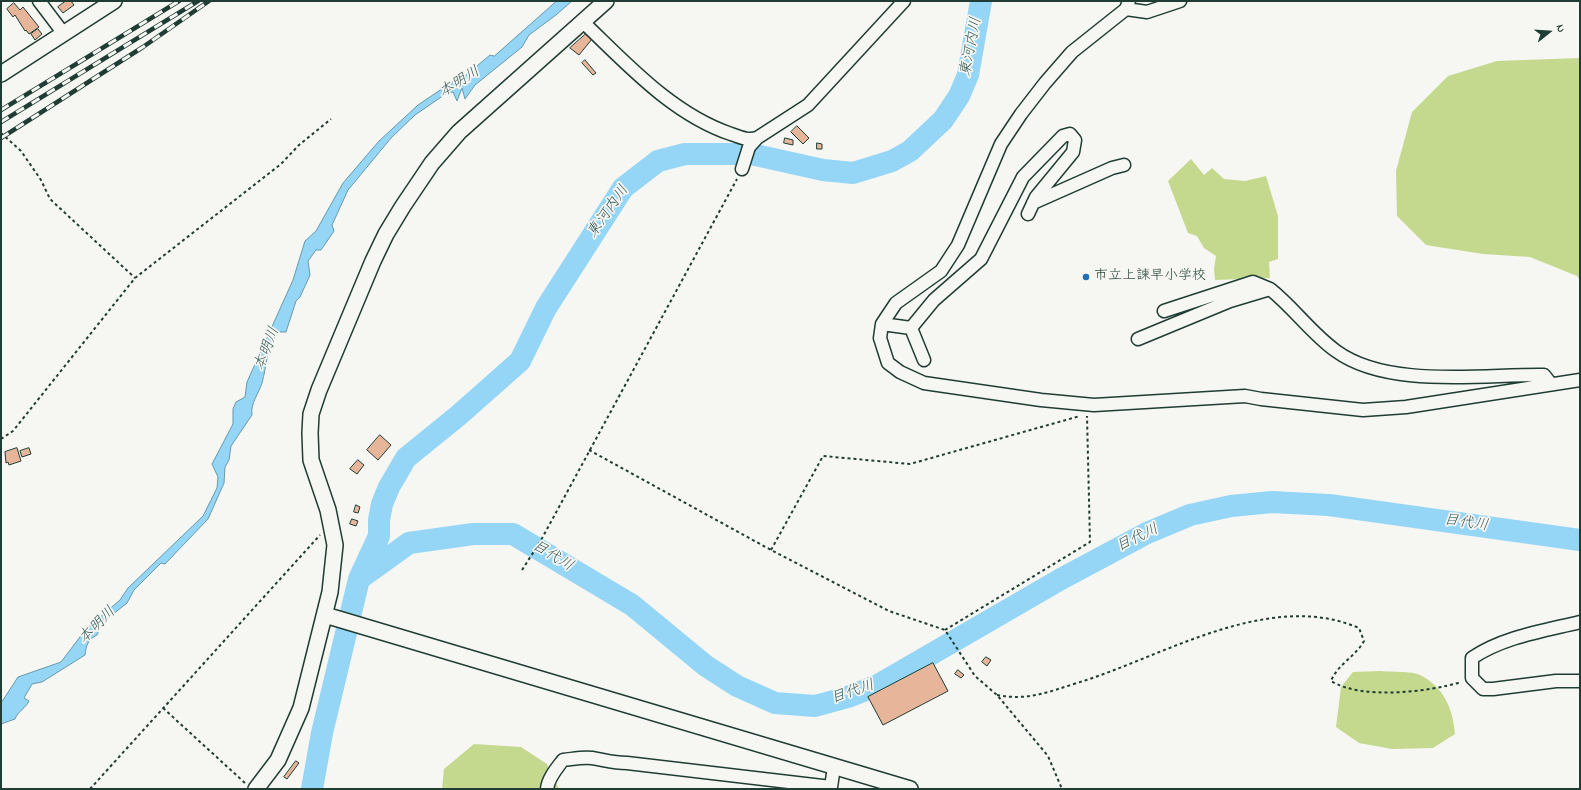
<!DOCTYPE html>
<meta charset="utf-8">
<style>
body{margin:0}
#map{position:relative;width:1581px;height:790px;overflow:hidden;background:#f6f6f2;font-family:"Indie Flower",sans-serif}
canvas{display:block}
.frame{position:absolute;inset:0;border:2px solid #1f3d34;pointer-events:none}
.north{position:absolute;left:1529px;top:12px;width:40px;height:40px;-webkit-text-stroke:3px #f6f6f2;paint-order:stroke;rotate:73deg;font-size:11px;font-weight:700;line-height:16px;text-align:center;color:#1f3d34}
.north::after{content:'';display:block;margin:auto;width:14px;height:18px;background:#1f3d34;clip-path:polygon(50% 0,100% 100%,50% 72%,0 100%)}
</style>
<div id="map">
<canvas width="1581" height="790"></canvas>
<div class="frame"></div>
<div class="north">N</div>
</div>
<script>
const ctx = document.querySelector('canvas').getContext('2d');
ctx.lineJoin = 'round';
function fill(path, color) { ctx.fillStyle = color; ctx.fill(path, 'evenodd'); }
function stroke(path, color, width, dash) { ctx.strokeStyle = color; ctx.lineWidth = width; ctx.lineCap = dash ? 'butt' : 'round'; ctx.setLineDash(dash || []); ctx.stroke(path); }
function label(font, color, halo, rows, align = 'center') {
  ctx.font = font + ' "Indie Flower","Klee One",sans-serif'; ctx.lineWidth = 3.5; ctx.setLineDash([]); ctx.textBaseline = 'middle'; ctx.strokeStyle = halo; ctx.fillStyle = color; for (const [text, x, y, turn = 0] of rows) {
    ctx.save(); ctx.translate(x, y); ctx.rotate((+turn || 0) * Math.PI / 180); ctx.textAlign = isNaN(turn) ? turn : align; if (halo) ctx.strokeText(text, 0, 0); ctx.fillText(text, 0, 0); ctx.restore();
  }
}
fill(new Path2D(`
 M1580,58V280L1577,276L1530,257L1483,254L1426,245L1397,216L1396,171L1412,112L1448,76L1497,61Z
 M1191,159L1204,175L1212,168L1224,179L1245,181L1266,176L1278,216V259L1269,262L1270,278L1215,280L1214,269L1216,256L1204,248L1197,236L1188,233L1168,181Z
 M1380,671C1389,672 1412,671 1420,675C1444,687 1453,709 1455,734L1433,748L1392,749L1359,743L1336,727L1341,687L1353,672Z
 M474,744L521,747L547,764L559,789H442L444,769Z`), '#c5d98e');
const water = new Path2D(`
 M557,1H572L556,15L529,35L522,47L475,85L465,99L462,88L457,101L453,92L447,93L415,115L391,138L348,190L332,225L334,231L321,250H316L308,261L310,275L300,297L296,301L286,332H279C266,345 267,366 262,383C259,393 250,404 252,415L231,446L229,460L225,467L224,483L208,519L165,564L161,563L134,590L127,603L103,622L97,635C88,639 86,646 85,655L42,682L32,684L24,698L29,701C26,708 18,711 15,719L1,724V703L18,677L61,662L86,629L120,600L128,588L203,516L217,488L218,477L212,464L233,424V409L236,402L245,397L247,382L293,280L305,241L316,231L343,183L379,141L418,105L455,80L459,81L490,55L494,56Z`);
fill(water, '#95d6f7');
stroke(water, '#6699a9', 1);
stroke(new Path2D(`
 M359,579L409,543L473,534H513L632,605L706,666L737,686L775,703L815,706L848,697L878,685L1061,579L1147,533L1190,515L1231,506L1272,502L1329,505L1580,540
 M312,789L322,733L359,579L379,536V520L382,504L389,487L406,458L459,415L520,361L546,308L623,188L658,161L685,154H751L823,170L853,173L892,161L910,151L943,120L959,96L968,75L981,1`), '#95d6f7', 22);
const building = new Path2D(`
 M66,1H71L74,5L63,13L58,7Z
 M14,3L20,10L23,7L39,27L29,34L26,30L25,31L15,15L13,17L7,9Z
 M38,29L42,34L35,40L31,34Z
 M586,34L592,39L579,55L570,48Z
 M585,60L596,73L593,75L582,63Z
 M797,126L809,138L803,144L791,132Z
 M785,138L793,140V145L784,143Z
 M817,143L822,144V149H817Z
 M380,435L391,445L378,460L367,450Z
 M17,448L21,461L9,465L8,462L6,463L5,452Z
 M29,448L31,454L22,457L20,451Z
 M358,460L364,465L357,474L350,469Z
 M356,505L360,507L358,513L354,512Z
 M352,519L358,521L356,526L350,524Z
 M986,657L991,660L987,666L982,662Z
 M933,663L948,691L883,725L868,697Z
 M958,670L964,675L961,678L955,674Z
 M296,761L299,763L287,779L284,777Z`);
fill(building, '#e7b599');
stroke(building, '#1f3d34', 1);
const minor = new Path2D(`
 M39,1L64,34
 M1129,1L1126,9L1072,52L1045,83L1021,114L1001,144L958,245L941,271L896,303L882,324L880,338L888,363L900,372L924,383L1041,400L1094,405L1245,396L1261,399L1363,410L1406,407L1580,380
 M1126,9L1147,12L1180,1
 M583,22C627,64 672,114 731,134C741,137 747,141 757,138
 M742,169L749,147L757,138L808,105L904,1
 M1033,203L1112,168L1124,165
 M1164,311L1253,282L1270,289
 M882,324L911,328L924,360
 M911,328L934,300L981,259L1023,177L1063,136L1070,134L1075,140L1073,152L1036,197L1028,214
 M1138,339L1230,301L1270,289C1294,308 1311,333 1336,351C1388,389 1483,374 1544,375L1551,384
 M1580,622C1543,631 1503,637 1472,658V678L1483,689H1493L1556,681H1580
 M547,789C548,778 557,768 563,760C573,759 582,757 592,758C605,760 612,763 627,763L831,787L834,767`);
const tertiary = new Path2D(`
 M1,74L114,1
 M325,615L910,789
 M256,789L278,760L301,708L330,592L335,545L328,510L311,460L310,433L311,414L319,390L373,261L386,234L403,206L432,163L459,132L606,1`);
stroke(minor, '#1f3d34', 15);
stroke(tertiary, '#1f3d34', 18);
stroke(new Path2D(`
 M1,133L21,151L41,180L50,199L135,278
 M1,439L13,431L135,278L281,164L299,145L331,119
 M589,450L771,550L889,611L945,630L975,676L997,695L1048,756L1062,789
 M771,550L823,456L910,464L1080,416
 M522,570L540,542L737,179
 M945,630L1090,542L1087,416
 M997,695C1028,701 1048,692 1077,683C1163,657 1268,589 1359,628L1364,641C1355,657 1338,664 1331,681C1361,700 1429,692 1461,682
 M163,708L245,783
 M90,789L320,535`), '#1f3d34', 2, [3, 3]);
stroke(minor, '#f6f6f2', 12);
stroke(tertiary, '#f6f6f2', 15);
const rail = new Path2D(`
 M1,110L179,1
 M1,122L198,1
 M1,138L143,47L209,1`);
stroke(rail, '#1f3d34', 4.5);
stroke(rail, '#f6f6f2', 3, [9]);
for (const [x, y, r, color] of [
 [1086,277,4,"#1f6fb2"]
]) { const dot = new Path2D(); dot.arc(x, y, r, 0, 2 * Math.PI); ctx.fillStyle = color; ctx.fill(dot); stroke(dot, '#f6f6f2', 1.5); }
label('14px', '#1f3d34', '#f6f6f2', [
 ["市立上諫早小学校",1094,277]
], 'left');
label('italic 15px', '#375c5b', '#f6f6f2', [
 ["東河内川",972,47,-79],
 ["本明川",460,83,-32],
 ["東河内川",609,212,-55],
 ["本明川",268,349,-69],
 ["目代川",1466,524,8],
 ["目代川",1138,539,-26],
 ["目代川",552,557,31],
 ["本明川",98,626,-45],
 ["目代川",853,693,-19]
]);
</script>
